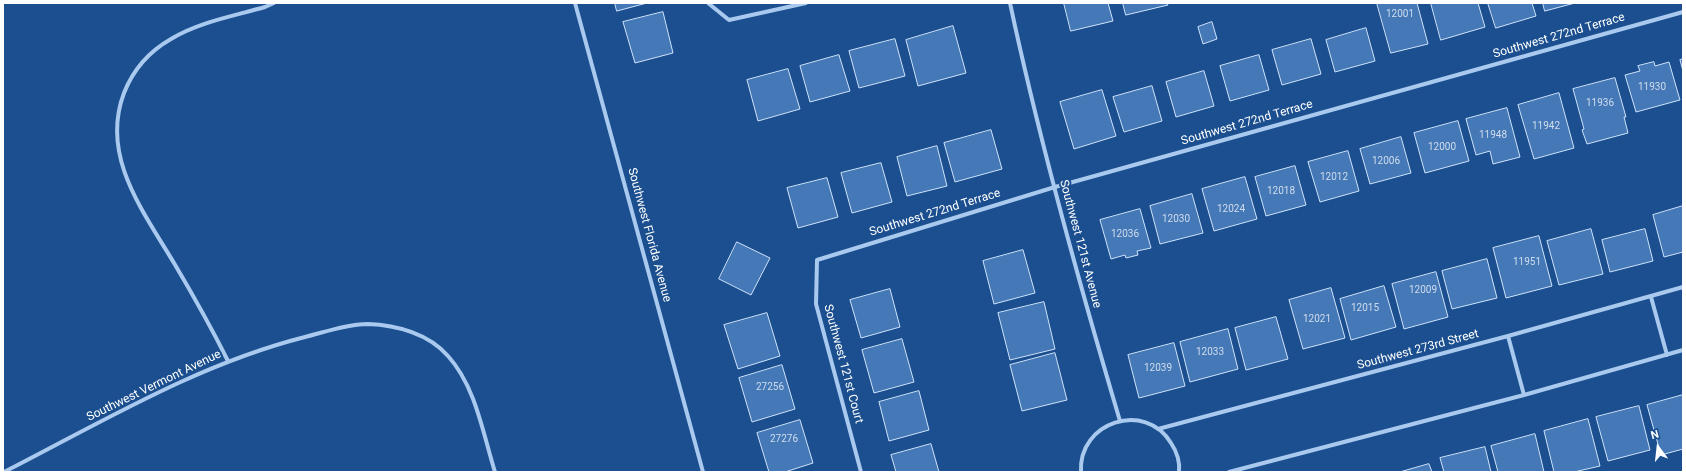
<!DOCTYPE html>
<style>
body{margin:0}
#map{position:relative;width:1686px;height:475px;overflow:hidden;background:#1b4f8f;font-family:Roboto,sans-serif}
canvas{display:block}
.frame{position:absolute;inset:0;border:4px solid #fff;pointer-events:none}
.north{position:absolute;left:1638px;top:427px;width:40px;height:40px;-webkit-text-stroke:3px #1b4f8f;paint-order:stroke;rotate:345deg;font-size:11px;font-weight:700;line-height:16px;text-align:center;color:#fff}
.north::after{content:'';display:block;margin:auto;width:14px;height:18px;background:#fff;clip-path:polygon(50% 0,100% 100%,50% 72%,0 100%)}
</style>
<div id="map">
<canvas width="1686" height="475"></canvas>
<div class="frame"></div>
<div class="north">N</div>
</div>
<script>
const ctx = document.querySelector('canvas').getContext('2d');
ctx.lineJoin = 'round';
function fill(path, color) { ctx.fillStyle = color; ctx.fill(path, 'evenodd'); }
function stroke(path, color, width, dash) { ctx.strokeStyle = color; ctx.lineWidth = width; ctx.lineCap = dash ? 'butt' : 'round'; ctx.setLineDash(dash || []); ctx.stroke(path); }
function label(font, color, halo, rows, align = 'center') {
  ctx.font = font + ' Roboto,sans-serif'; ctx.lineWidth = 4; ctx.setLineDash([]); ctx.textBaseline = 'middle'; ctx.strokeStyle = halo; ctx.fillStyle = color; for (const [text, x, y, turn = 0] of rows) {
    ctx.save(); ctx.translate(x, y); ctx.rotate((+turn || 0) * Math.PI / 180); ctx.textAlign = isNaN(turn) ? turn : align; if (halo) ctx.strokeText(text, 0, 0); ctx.fillText(text, 0, 0); ctx.restore();
  }
}
const building = new Path2D(`
 M615,3H647L617,11Z
 M1064,3H1108L1113,21L1071,31Z
 M1123,3H1167L1168,5L1126,15Z
 M1377,3H1417L1428,44L1391,53Z
 M1431,3H1478L1485,27L1441,40Z
 M1488,3H1532L1536,16L1496,28Z
 M1543,3H1575L1545,11Z
 M663,12L673,53L635,63L623,22Z
 M1212,22L1217,39L1203,44L1198,27Z
 M953,26L966,73L918,86L906,40Z
 M1366,28L1375,61L1335,72L1326,40Z
 M895,39L905,76L859,88L849,51Z
 M1311,39L1321,74L1282,85L1272,50Z
 M839,55L850,91L810,102L800,66Z
 M1259,55L1269,90L1230,101L1220,66Z
 M1683,59V71L1680,60Z
 M1654,62L1655,66L1669,62L1680,100L1636,112L1625,75L1640,71L1638,66Z
 M788,69L800,109L758,121L747,80Z
 M1204,71L1214,106L1176,117L1166,82Z
 M1615,78L1626,117H1624L1628,133L1587,144L1582,130L1584,129L1573,89Z
 M1152,86L1162,121L1124,132L1113,97Z
 M1102,90L1116,136L1074,149L1060,102Z
 M1559,93L1574,148L1534,159L1518,105Z
 M1507,108L1520,157L1493,164L1490,151L1476,155L1466,119Z
 M1458,121L1469,161L1425,173L1414,133Z
 M991,130L1002,169L955,182L944,143Z
 M1401,137L1411,173L1370,184L1360,149Z
 M937,146L947,186L907,196L897,157Z
 M1348,151L1359,191L1320,202L1308,162Z
 M881,163L892,202L852,213L841,173Z
 M1295,166L1306,205L1266,216L1255,177Z
 M1245,177L1257,219L1214,231L1202,189Z
 M827,178L838,217L798,228L787,188Z
 M1192,194L1203,233L1160,244L1150,206Z
 M1683,206V252L1664,257L1653,215Z
 M1140,209L1151,248L1137,251L1138,255L1126,258L1125,255L1111,259L1100,220Z
 M1591,229L1603,274L1559,285L1547,241Z
 M1645,229L1653,261L1610,272L1602,240Z
 M1539,236L1552,286L1506,298L1493,248Z
 M737,242L770,258L751,295L719,279Z
 M1023,250L1035,293L994,304L983,261Z
 M1487,259L1497,298L1452,309L1442,271Z
 M1436,272L1448,317L1404,329L1392,284Z
 M1384,286L1396,327L1351,340L1340,299Z
 M1331,288L1345,338L1303,349L1289,300Z
 M890,289L900,327L861,338L850,300Z
 M1044,302L1055,349L1010,360L998,313Z
 M767,313L780,356L738,369L724,325Z
 M1276,317L1288,359L1246,370L1235,328Z
 M1228,329L1238,369L1190,382L1180,342Z
 M902,339L914,382L874,393L862,350Z
 M1174,343L1185,386L1139,398L1128,355Z
 M1055,353L1067,400L1022,411L1010,365Z
 M782,365L795,409L752,422L739,378Z
 M919,391L929,430L889,441L879,402Z
 M1683,395V449L1661,455L1647,405Z
 M1639,406L1650,450L1608,461L1596,417Z
 M1588,419L1600,466L1574,472H1554L1544,431Z
 M800,420L813,463L785,472H769L757,433Z
 M1535,434L1544,472H1498L1491,446Z
 M931,444L939,472H896L891,455Z
 M1485,447L1491,472H1444L1440,458Z
 M1429,464L1432,472H1400Z`);
fill(building, '#4478b7');
stroke(building, '#cfe3fa', 1);
stroke(new Path2D(`
 M575,3L703,472
 M708,3L729,20L806,3
 M1010,3C1040,144 1079,283 1120,421
 M1651,297L1667,355
 M1508,336L1524,395
 M228,361C211,327 193,295 174,263C143,211 100,156 124,93C133,70 150,51 171,39C199,22 234,16 265,7L274,3
 M1158,429L1508,336L1683,287
 M4,472C102,422 198,364 305,337C325,332 347,324 368,324C397,325 429,334 448,356C476,387 483,434 495,472
 M861,472L816,304L817,260L1055,187L1683,12
 M1081,472C1078,422 1145,400 1171,443C1177,452 1180,462 1179,472
 M1229,472L1524,395L1683,350`), '#a9c9ee', 4);
label('10px', '#d0dded', null, [
 ["12001",1400,14],
 ["11930",1652,87],
 ["11936",1600,103],
 ["11942",1546,126],
 ["11948",1493,135],
 ["12000",1442,147],
 ["12006",1386,161],
 ["12012",1334,177],
 ["12018",1281,191],
 ["12024",1231,209],
 ["12030",1176,219],
 ["12036",1125,234],
 ["11951",1527,262],
 ["12009",1423,290],
 ["12015",1365,308],
 ["12021",1317,319],
 ["12033",1210,352],
 ["12039",1158,368],
 ["27256",770,387],
 ["27276",784,439]
]);
label('12px', '#fff', '#1b4f8f', [
 ["Southwest 272nd Terrace",1559,36,-16],
 ["Southwest 272nd Terrace",1247,123,-16],
 ["Southwest 272nd Terrace",935,213,-17],
 ["Southwest Florida Avenue",649,235,75],
 ["Southwest 121st Avenue",1080,244,75],
 ["Southwest 273rd Street",1418,350,-15],
 ["Southwest 121st Court",843,364,75],
 ["Southwest Vermont Avenue",154,386,-26]
]);
</script>
